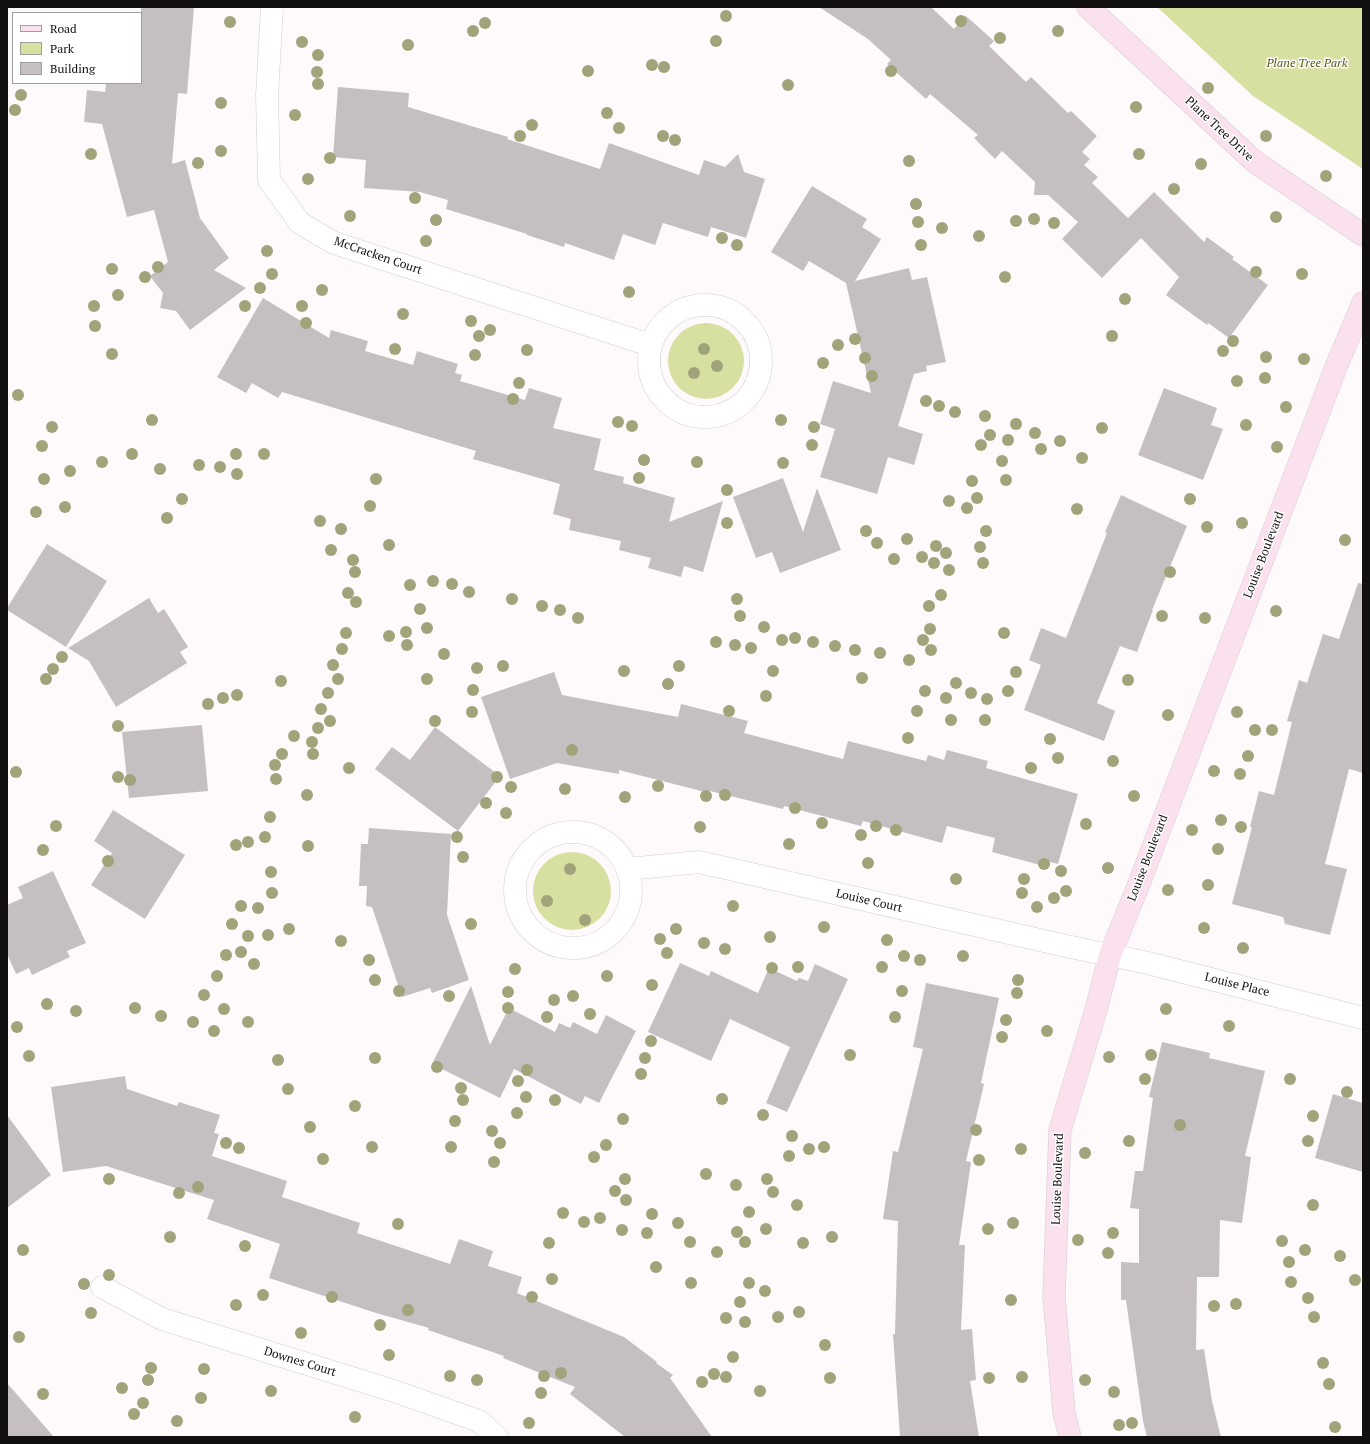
<!DOCTYPE html>
<style>
body{margin:0}
#map{position:relative;width:1370px;height:1444px;overflow:hidden;background:#fefafc;font-family:"PT Serif",serif}
canvas{display:block}
.frame{position:absolute;inset:0;border:8px solid #110f10;pointer-events:none}
.legend{position:absolute;left:12px;top:12px;width:130px;height:72px;box-sizing:border-box;background:#fff;border:1px solid #a09f9f;margin:0;padding:5px 7px;list-style:none;font-size:12px;color:#110f10}
.legend li{display:flex;align-items:center;gap:8px;height:20px}
.legend b{width:20px;border:1px solid #a09f9f}
</style>
<div id="map">
<canvas width="1370" height="1444"></canvas>
<div class="frame"></div>
<ul class="legend">
<li><b style="height:5px;background:#fbe1ee"></b>Road</li>
<li><b style="height:11px;background:#d7e0a1"></b>Park</li>
<li><b style="height:11px;background:#c5bfc2"></b>Building</li>
</ul>
</div>
<script>
const ctx = document.querySelector('canvas').getContext('2d');
ctx.lineJoin = 'round';
function fill(path, color) { ctx.fillStyle = color; ctx.fill(path, 'evenodd'); }
function stroke(path, color, width, dash) { ctx.strokeStyle = color; ctx.lineWidth = width; ctx.lineCap = dash ? 'butt' : 'round'; ctx.setLineDash(dash || []); ctx.stroke(path); }
function label(font, color, halo, rows, align = 'center') {
  ctx.font = font + ' "PT Serif",serif'; ctx.lineWidth = 3; ctx.setLineDash([]); ctx.textBaseline = 'middle'; ctx.strokeStyle = halo; ctx.fillStyle = color; for (const [text, x, y, turn = 0] of rows) {
    ctx.save(); ctx.translate(x, y); ctx.rotate((+turn || 0) * Math.PI / 180); ctx.textAlign = isNaN(turn) ? turn : align; if (halo) ctx.strokeText(text, 0, 0); ctx.fillText(text, 0, 0); ctx.restore();
  }
}
fill(new Path2D(`
 M1157,7H1363V169L1253,96Z
 M668 361a38 38 0 1 1 76 0a38 38 0 1 1-76 0Z
 M533 891a39 39 0 1 1 78 0a39 39 0 1 1-78 0Z`), '#d7e0a1');
fill(new Path2D(`
 M141,7H194L187,94L178,93L172,164L185,160L200,218L229,258L214,270L246,288L190,330L176,311L160,308L163,293L150,276L168,262L154,210L127,217L102,124L84,122L87,90L105,92L106,83H141Z
 M819,7H931L954,29L966,16L994,41L989,46L1026,82L1031,77L1068,113L1071,111L1097,136L1082,152L1090,159L1084,165L1098,177L1092,183L1128,218L1154,192L1204,242L1207,237L1234,257L1232,259L1268,285L1229,338L1208,323L1207,325L1166,295L1179,277L1141,238L1102,278L1062,239L1078,222L1048,195H1034L1035,182L1002,151L995,159L974,138L978,135L930,94L926,99L887,64L891,60L868,39Z
 M338,87L409,93L408,107L508,137L507,139L600,169L609,143L699,175L704,160L725,167L738,154L744,172L765,179L746,238L711,227L708,237L663,223L655,245L623,234L614,260L565,243L564,247L527,235V234L446,209L448,200L420,192L364,188L366,160L333,157Z
 M812,186L867,219L862,227L881,239L855,281L909,268L912,280L927,277L946,362L926,366L927,371L914,374L898,426L923,434L914,465L888,457L877,494L820,477L835,429L820,424L833,381L871,393L846,283L809,261L803,271L771,252Z
 M263,298L329,338L331,330L368,341L365,351L413,365L417,351L458,364L455,373L462,375L460,381L525,400L529,388L562,398L553,428L601,439L594,470L624,477L623,483L675,498L669,522L723,501L703,572L684,566L681,577L648,568L651,558L619,550L621,541L569,530L571,519L553,514L560,484L473,459L476,451L282,392L278,398L252,383L246,393L217,377Z
 M1164,388L1217,408L1211,425L1223,429L1203,480L1138,455Z
 M783,478L803,532L817,488L841,550L780,573L772,552L756,558L733,497Z
 M1121,495L1187,526L1152,610H1153L1137,652L1120,646L1097,703L1115,711L1104,741L1024,710L1041,665L1029,660L1041,628L1066,638L1107,533L1105,532Z
 M47,544L107,581L66,647L7,610V608Z
 M1358,583L1363,584V773L1349,769L1325,864L1347,869L1330,935L1285,924L1283,917L1232,904L1252,827H1250L1259,791L1274,795L1292,722L1287,721L1299,680L1307,683L1323,634L1339,639Z
 M149,598L158,613L164,609L188,647L180,652L187,663L116,707L89,661L68,648Z
 M554,672L562,695L678,717L681,704L748,721L744,733L843,759L848,741L926,761L928,755L944,760L947,750L988,761L986,768L1078,794L1058,864L1042,860L1040,865L992,852L995,838L947,826L942,843L863,821L861,826L784,806L783,809L710,791L709,793L619,770V774L557,763L510,779L481,697Z
 M202,725L208,791L129,798L122,732Z
 M435,727L500,776L458,831L375,769L392,747L410,760Z
 M113,810L185,855L145,919L91,885L112,853L94,841Z
 M369,828L451,834L447,915L469,980L432,993L430,988L402,997L372,907L366,906L367,886H359L361,844H368Z
 M53,871L86,943L67,951L70,957L32,975L29,968L16,974L7,954V905L23,898L18,887Z
 M680,963L709,976L711,971L758,993L769,968L797,981L799,978L808,981L815,964L848,979L787,1112L766,1103L790,1047L730,1019L711,1061L648,1032Z
 M926,983L999,998L981,1083L984,1084L966,1161L971,1162L959,1245H965L961,1330L972,1329L976,1380L970,1381L979,1437H900L893,1334H895L898,1221L883,1219L893,1151L898,1152L923,1049L913,1047Z
 M471,986L490,1045L509,1008L555,1032L559,1023L570,1028L573,1022L597,1034L606,1015L636,1031L599,1103L585,1096L581,1104L514,1069L500,1098L432,1064Z
 M1162,1042L1210,1053L1209,1058L1265,1071L1245,1156L1251,1157L1242,1223L1220,1220L1219,1277H1197L1196,1350L1204,1349L1212,1401L1221,1437H1147L1143,1421L1126,1300H1121V1262L1139,1263V1209L1130,1208L1135,1171H1143L1153,1098L1149,1097Z
 M125,1076L127,1089L177,1106L179,1102L220,1115L214,1133L219,1134L212,1156L287,1181L282,1197L360,1223L357,1233L450,1264L459,1239L493,1251L488,1266L522,1277L517,1293L624,1337L657,1362L656,1363L673,1375L670,1378L712,1437H625L570,1394L575,1387L503,1358L504,1356L428,1330L429,1328L376,1313L269,1278L280,1244L207,1219L214,1200L106,1166L63,1172L51,1087Z
 M1333,1094L1363,1103V1172L1315,1158Z
 M7,1115L51,1175L7,1208Z
 M7,1383L54,1437H7Z`), '#c5bfc2');
const street = new Path2D(`
 M272,7L267,96L269,180L300,223L334,243L650,345
 M649 361a56 56 0 1 1 112 0a56 56 0 1 1-112 0Z
 M515 890a58 58 0 1 1 116 0a58 58 0 1 1-116 0Z
 M628,869L699,862L1066,946L1148,963L1363,1018
 M102,1287L162,1319L394,1391L479,1421L497,1437`);
const secondary = new Path2D(`
 M1088,7L1255,162L1363,235
 M1070,1437L1064,1413L1054,1297L1060,1130L1096,1010L1110,955L1137,889L1336,367L1363,303`);
stroke(street, '#d3ccd0', 23);
stroke(secondary, '#d3ccd0', 23);
stroke(street, '#fff', 22);
stroke(secondary, '#fbe1ee', 22);
ctx.fillStyle = '#a1a37b';
for (const [x, y] of [
 [726,16],
 [961,21],
 [230,22],
 [485,23],
 [473,31],
 [1058,31],
 [1000,38],
 [716,41],
 [302,42],
 [408,45],
 [318,55],
 [652,65],
 [664,67],
 [588,71],
 [891,71],
 [317,72],
 [318,84],
 [788,85],
 [1208,88],
 [21,95],
 [221,103],
 [1136,107],
 [15,110],
 [607,113],
 [295,115],
 [532,125],
 [619,128],
 [520,136],
 [663,136],
 [1266,136],
 [675,140],
 [221,151],
 [91,154],
 [1139,154],
 [330,158],
 [909,161],
 [198,163],
 [1201,164],
 [1326,176],
 [308,179],
 [1174,189],
 [415,198],
 [916,204],
 [350,216],
 [1276,217],
 [1034,219],
 [436,220],
 [1016,221],
 [918,222],
 [1054,223],
 [942,228],
 [979,236],
 [722,238],
 [426,241],
 [737,245],
 [921,245],
 [267,251],
 [158,267],
 [112,269],
 [1256,272],
 [272,274],
 [1302,274],
 [145,277],
 [1005,277],
 [260,288],
 [322,290],
 [629,292],
 [118,295],
 [1125,299],
 [94,306],
 [245,306],
 [302,306],
 [403,314],
 [471,321],
 [306,323],
 [95,326],
 [490,330],
 [479,336],
 [1112,336],
 [855,339],
 [1233,341],
 [838,345],
 [395,349],
 [704,349],
 [527,350],
 [1223,351],
 [112,354],
 [475,355],
 [1266,357],
 [865,358],
 [1304,359],
 [823,363],
 [717,366],
 [694,373],
 [872,376],
 [1265,378],
 [1237,381],
 [519,383],
 [18,395],
 [513,399],
 [926,401],
 [939,406],
 [1286,407],
 [955,412],
 [985,416],
 [152,420],
 [781,420],
 [618,422],
 [1016,424],
 [1246,425],
 [632,426],
 [52,427],
 [814,427],
 [1102,428],
 [1035,433],
 [990,435],
 [1008,440],
 [1060,441],
 [812,445],
 [981,445],
 [42,446],
 [1277,447],
 [1041,449],
 [132,454],
 [236,454],
 [264,454],
 [1082,458],
 [644,460],
 [1002,461],
 [102,462],
 [697,462],
 [783,463],
 [199,465],
 [220,467],
 [160,469],
 [70,471],
 [237,474],
 [639,478],
 [44,479],
 [376,479],
 [1006,480],
 [972,481],
 [727,490],
 [977,498],
 [182,499],
 [1190,499],
 [949,501],
 [370,506],
 [65,507],
 [967,508],
 [1077,509],
 [36,512],
 [167,518],
 [320,521],
 [727,523],
 [1242,523],
 [1207,527],
 [341,529],
 [866,531],
 [986,531],
 [907,539],
 [1345,540],
 [877,543],
 [389,545],
 [936,546],
 [980,547],
 [331,550],
 [946,553],
 [922,557],
 [894,559],
 [353,560],
 [934,563],
 [983,563],
 [949,570],
 [355,572],
 [1170,572],
 [433,581],
 [452,584],
 [410,585],
 [469,592],
 [348,593],
 [941,595],
 [512,599],
 [737,599],
 [356,602],
 [542,606],
 [929,606],
 [420,609],
 [560,610],
 [1276,611],
 [740,616],
 [1162,616],
 [578,618],
 [1205,618],
 [764,627],
 [427,628],
 [930,629],
 [406,632],
 [346,633],
 [1004,633],
 [389,636],
 [795,638],
 [782,640],
 [923,640],
 [716,642],
 [813,642],
 [407,645],
 [735,645],
 [835,646],
 [751,648],
 [342,649],
 [855,650],
 [931,650],
 [880,653],
 [444,654],
 [62,657],
 [909,660],
 [333,665],
 [503,666],
 [679,666],
 [477,668],
 [53,669],
 [624,671],
 [773,671],
 [1016,672],
 [862,678],
 [46,679],
 [338,679],
 [427,679],
 [1128,680],
 [281,681],
 [956,683],
 [668,684],
 [473,690],
 [925,691],
 [1008,691],
 [328,693],
 [971,693],
 [237,695],
 [766,696],
 [223,698],
 [946,698],
 [987,699],
 [208,704],
 [321,709],
 [729,711],
 [917,711],
 [472,712],
 [1237,712],
 [1168,715],
 [951,720],
 [985,720],
 [330,721],
 [435,721],
 [118,726],
 [318,728],
 [1255,730],
 [1272,730],
 [294,736],
 [908,738],
 [1050,739],
 [312,742],
 [572,750],
 [282,754],
 [313,754],
 [1248,756],
 [1058,758],
 [1113,761],
 [275,765],
 [349,768],
 [1031,768],
 [1214,771],
 [16,772],
 [1240,774],
 [118,777],
 [497,777],
 [276,779],
 [130,780],
 [658,786],
 [511,787],
 [565,789],
 [307,795],
 [725,795],
 [706,796],
 [1134,796],
 [625,797],
 [486,803],
 [795,808],
 [506,813],
 [270,817],
 [1221,820],
 [822,823],
 [1086,824],
 [56,826],
 [876,826],
 [700,827],
 [1241,827],
 [896,830],
 [1192,830],
 [861,835],
 [265,837],
 [457,837],
 [248,842],
 [789,844],
 [236,845],
 [308,846],
 [1218,849],
 [43,850],
 [463,857],
 [108,861],
 [868,863],
 [1044,864],
 [1108,868],
 [570,869],
 [1061,871],
 [271,872],
 [956,879],
 [1024,879],
 [1208,885],
 [1168,890],
 [1066,891],
 [272,893],
 [1022,893],
 [1054,898],
 [547,901],
 [241,906],
 [733,906],
 [1037,907],
 [258,908],
 [585,920],
 [232,924],
 [471,924],
 [824,927],
 [1204,928],
 [289,929],
 [676,929],
 [268,935],
 [248,936],
 [770,937],
 [660,939],
 [887,940],
 [341,941],
 [704,943],
 [1243,948],
 [725,949],
 [241,952],
 [667,953],
 [226,955],
 [904,956],
 [963,956],
 [369,960],
 [920,960],
 [254,964],
 [798,967],
 [882,967],
 [772,968],
 [515,969],
 [217,976],
 [607,976],
 [375,980],
 [1018,980],
 [652,985],
 [399,991],
 [902,991],
 [508,992],
 [1017,993],
 [204,995],
 [449,996],
 [573,996],
 [554,1000],
 [47,1004],
 [135,1008],
 [508,1008],
 [224,1009],
 [1166,1009],
 [76,1011],
 [590,1014],
 [161,1016],
 [547,1017],
 [895,1017],
 [1006,1020],
 [193,1022],
 [248,1022],
 [1229,1026],
 [17,1027],
 [214,1031],
 [1047,1031],
 [1002,1037],
 [651,1041],
 [850,1055],
 [1151,1055],
 [29,1056],
 [1109,1057],
 [375,1058],
 [645,1058],
 [278,1060],
 [437,1067],
 [527,1070],
 [641,1074],
 [1145,1079],
 [1290,1079],
 [518,1081],
 [461,1088],
 [288,1089],
 [1347,1092],
 [526,1097],
 [722,1099],
 [463,1100],
 [555,1100],
 [355,1106],
 [517,1113],
 [763,1115],
 [1313,1116],
 [623,1119],
 [455,1121],
 [1180,1125],
 [310,1127],
 [976,1130],
 [492,1131],
 [792,1136],
 [1129,1141],
 [1308,1141],
 [226,1143],
 [500,1143],
 [606,1145],
 [372,1147],
 [451,1147],
 [824,1147],
 [239,1148],
 [809,1149],
 [1021,1149],
 [1085,1153],
 [789,1156],
 [594,1157],
 [323,1159],
 [979,1160],
 [494,1162],
 [706,1174],
 [109,1179],
 [625,1179],
 [767,1179],
 [736,1185],
 [198,1187],
 [615,1191],
 [773,1192],
 [179,1193],
 [626,1200],
 [797,1205],
 [1313,1205],
 [749,1212],
 [563,1213],
 [652,1214],
 [600,1218],
 [584,1222],
 [678,1223],
 [1013,1223],
 [398,1224],
 [766,1229],
 [988,1229],
 [622,1230],
 [737,1232],
 [647,1233],
 [1113,1233],
 [170,1237],
 [832,1237],
 [1078,1240],
 [1282,1241],
 [690,1242],
 [745,1242],
 [549,1243],
 [803,1243],
 [245,1246],
 [23,1250],
 [1305,1250],
 [717,1252],
 [1108,1253],
 [1340,1256],
 [1289,1262],
 [656,1267],
 [109,1275],
 [552,1279],
 [1355,1280],
 [1291,1282],
 [691,1283],
 [749,1283],
 [84,1284],
 [765,1291],
 [263,1295],
 [332,1297],
 [532,1297],
 [1308,1298],
 [1011,1300],
 [740,1302],
 [1236,1304],
 [236,1305],
 [1214,1306],
 [408,1310],
 [799,1312],
 [91,1313],
 [778,1317],
 [1314,1317],
 [726,1318],
 [745,1322],
 [380,1325],
 [301,1333],
 [19,1337],
 [825,1345],
 [389,1355],
 [733,1357],
 [1323,1363],
 [151,1368],
 [204,1369],
 [561,1373],
 [714,1374],
 [450,1376],
 [544,1376],
 [726,1377],
 [1022,1377],
 [830,1378],
 [989,1378],
 [148,1380],
 [477,1380],
 [1085,1380],
 [702,1382],
 [1329,1384],
 [122,1388],
 [271,1391],
 [760,1391],
 [1114,1392],
 [541,1393],
 [43,1394],
 [201,1398],
 [143,1403],
 [134,1414],
 [355,1417],
 [177,1421],
 [529,1423],
 [1132,1423],
 [1119,1425],
 [1335,1427]
]) { ctx.beginPath(); ctx.arc(x, y, 6, 0, 2 * Math.PI); ctx.fill(); }
label('italic 12px', '#555c12', '#fff', [
 ["Plane Tree Park",1307,64]
]);
label('12px', '#110f10', '#fff', [
 ["Plane Tree Drive",1219,129,43],
 ["McCracken Court",378,256,19],
 ["Louise Boulevard",1264,555,-69],
 ["Louise Boulevard",1148,858,-69],
 ["Louise Court",869,901,13],
 ["Louise Place",1237,985,14],
 ["Louise Boulevard",1058,1179,-88],
 ["Downes Court",300,1362,17]
]);
</script>
